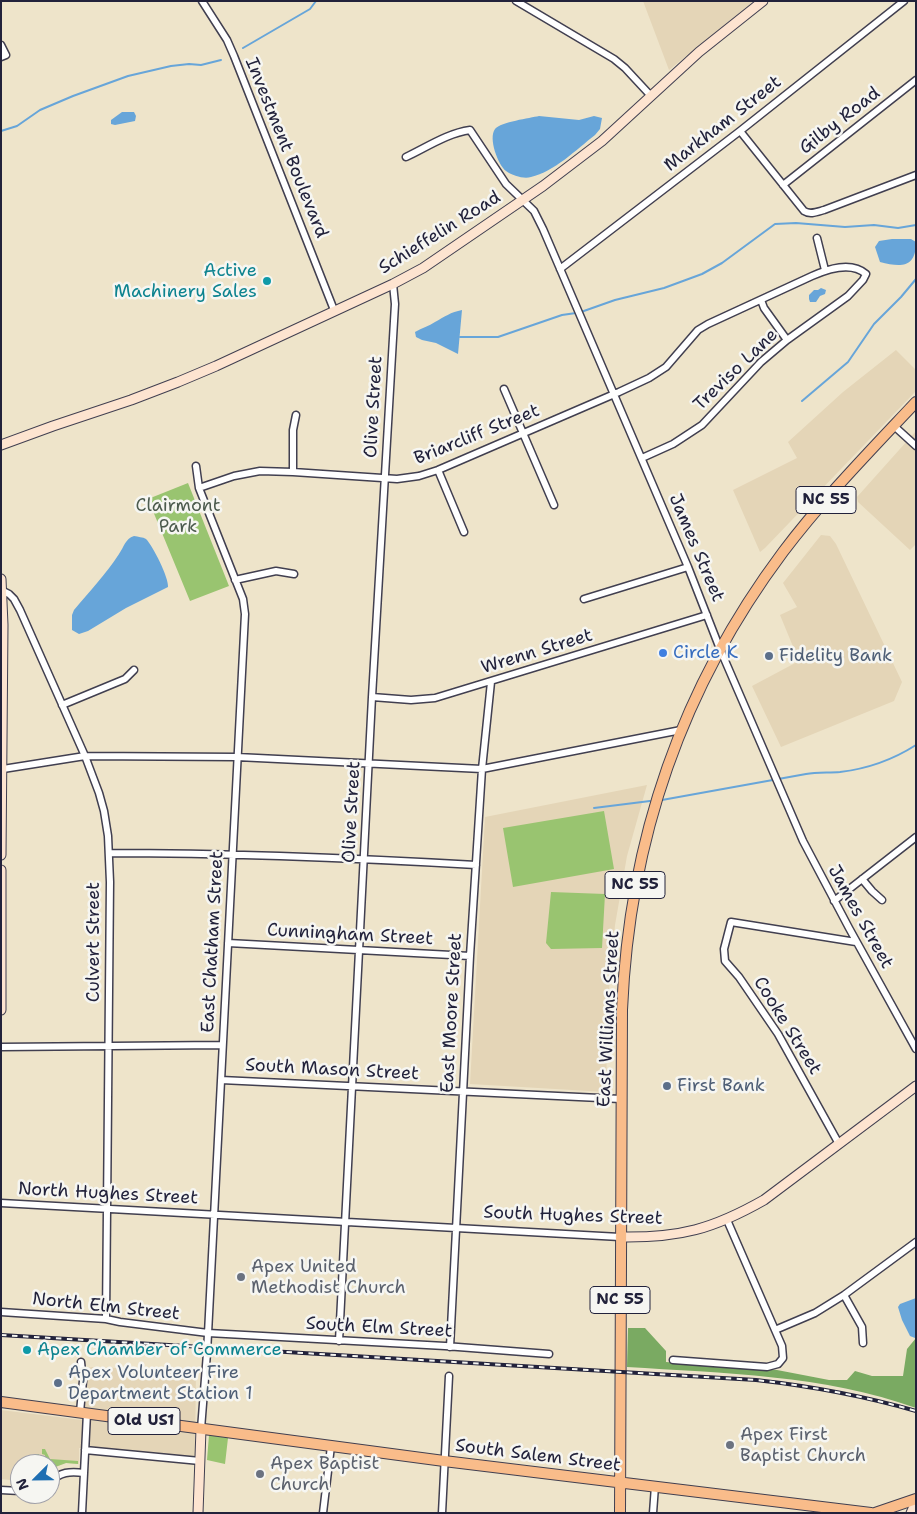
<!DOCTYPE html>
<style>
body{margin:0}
#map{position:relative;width:917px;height:1514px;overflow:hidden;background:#eee4ca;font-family:"Shantell Sans",sans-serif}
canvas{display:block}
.frame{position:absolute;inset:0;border:2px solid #22223b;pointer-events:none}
.north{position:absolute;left:10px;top:1454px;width:50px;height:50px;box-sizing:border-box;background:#f6f6f2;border:1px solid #a1a1a9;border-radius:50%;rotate:247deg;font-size:14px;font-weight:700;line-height:20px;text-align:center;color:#22223b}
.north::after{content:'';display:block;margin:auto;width:18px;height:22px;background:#1f6fb2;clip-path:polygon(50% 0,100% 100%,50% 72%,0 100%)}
</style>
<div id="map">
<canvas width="917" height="1514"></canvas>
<div class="frame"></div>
<div class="north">N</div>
</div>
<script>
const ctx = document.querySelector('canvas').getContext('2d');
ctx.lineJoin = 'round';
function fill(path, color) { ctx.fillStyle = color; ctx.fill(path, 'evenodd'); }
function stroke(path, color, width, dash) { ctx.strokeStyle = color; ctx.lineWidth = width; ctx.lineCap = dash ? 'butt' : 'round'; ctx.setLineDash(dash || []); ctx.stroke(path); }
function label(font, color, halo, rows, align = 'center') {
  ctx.font = font + ' "Shantell Sans",sans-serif'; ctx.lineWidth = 5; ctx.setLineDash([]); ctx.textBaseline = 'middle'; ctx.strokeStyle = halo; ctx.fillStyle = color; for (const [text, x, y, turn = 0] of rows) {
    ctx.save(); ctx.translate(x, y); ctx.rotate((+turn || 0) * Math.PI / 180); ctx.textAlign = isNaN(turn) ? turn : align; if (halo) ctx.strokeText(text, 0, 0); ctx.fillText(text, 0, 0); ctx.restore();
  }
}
fill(new Path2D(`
 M643,1H754L669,70Z
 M896,350L916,370V391L765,548L760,552L733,490L797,458L788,442L843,392Z
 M916,431V544L910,550L858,502L857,497Z
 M821,535L830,536L836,544L902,682L894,701L781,747L752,686L799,661L780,615L797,607L783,583Z
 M647,785L627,856L615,925L608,1000L606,1092L470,1084L485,817Z
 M92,1367L169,1370L196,1367L195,1457L191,1458L79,1448V1464L66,1463L50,1469V1464H20V1481L1,1479V1410L82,1420L88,1368Z`), '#e4d5b7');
fill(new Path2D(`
 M188,483L229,586L190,601L148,499Z
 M604,811L614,869L513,887L503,828Z
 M551,892L605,894L602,948L551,949L546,943Z
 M209,1435L228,1438L225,1464L207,1460Z
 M42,1449H45L50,1459L78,1461V1464L66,1463L50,1469V1464H34L35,1454H39V1461L45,1462V1455L42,1454Z`), '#99c470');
fill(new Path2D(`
 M628,1328H645L666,1351V1362L777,1370L829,1380H847L855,1371L872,1376H903L907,1349L916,1338V1408C825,1375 722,1373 627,1367Z`), '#7aaa62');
fill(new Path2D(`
 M122,112H134L136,116L135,121L115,125L111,124V120Z
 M539,116L579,120L594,116L602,118L600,129L595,135C577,149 554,172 531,177C524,179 513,176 506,171C498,165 488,138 495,129C501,122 530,118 539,116Z
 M892,239H911L916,242C916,269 900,267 880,262L875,247L879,241Z
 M821,288L826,290L825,294L820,296L816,302H810L809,299V295L814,290H818Z
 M462,310L458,354L436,343L422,340L416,337L415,332C422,328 429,326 435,322C444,317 451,312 462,310Z
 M134,536C138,537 143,537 146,539C153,546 169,578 168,587L126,608L88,631L79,634L72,630V615L74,610C89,592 106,574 119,554C124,547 125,539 134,536Z
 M916,1298V1338H915L910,1336L902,1320L898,1307L900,1304Z`), '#67a5d9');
stroke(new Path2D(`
 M243,48L310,9L316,1
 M1,131L17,126L40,110L73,96L128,76L171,66L189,64L201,65L221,60
 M581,312L615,300L664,288L702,274L722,263L775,224L796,223L845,227L874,225L898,228L916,225
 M460,337H498L562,315L576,313
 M802,401L848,362L874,324L901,297L916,279
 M662,800C710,791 758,783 806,774C817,772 829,773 840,772C866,769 894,759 916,745
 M594,808L650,801`), '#67a5d9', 2);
const street = new Path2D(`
 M202,1L227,40L234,56L334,310
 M516,1L614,59L625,68L651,96
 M1,45L6,55L1,57
 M740,131L804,211C810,215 817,212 824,210L916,175
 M406,157C427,147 448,133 470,130L506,184L534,211L543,229L688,567L720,649L803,841L849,928L916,1049
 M783,185L916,80
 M817,238L825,270
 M560,269L740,131L904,1
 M761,300L764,308L787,340
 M504,389L554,505
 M894,426L916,446
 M196,466L199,488L243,599L245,614L207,1353L201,1429
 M438,470L464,532
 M293,472V430L296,415
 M199,488L234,476L260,471L293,472L397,479L419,476L438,470L619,392L649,378L666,367L698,330L708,324L812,276C828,269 851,261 866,274L863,280L848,296L787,340L761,362L702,425L673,444L642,458
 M235,580L276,571L294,574
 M3,591L9,594L14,599L20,610L85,756L99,793L104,811L108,836L110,882L106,1319
 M584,599L688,567
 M372,697L411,700L435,698L707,615
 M62,705L125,679L134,670
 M3,769L85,756L237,757L482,769L681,730
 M109,853C232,853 354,858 476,865
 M862,879L872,891L882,900
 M834,901L916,837
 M228,943L470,956
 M1,1047L222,1045
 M221,1080L621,1099
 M839,1144L778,1034L739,977L725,961L724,949L731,922L856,942
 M1,1203L620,1237
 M844,1295L862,1327L863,1343
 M1,1312L106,1319L120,1322L208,1333L445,1346L549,1354
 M775,1330L815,1313L844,1295L916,1242
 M339,1341L372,697L395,304L393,284
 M450,1347L470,956L482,769L491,682
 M673,1360L767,1367L778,1364L783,1358L782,1346L727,1220
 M80,1412L83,1381L81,1362
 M85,1450L200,1461
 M50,1482C60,1472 70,1471 84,1473
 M1,1490L20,1491
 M82,1513L87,1413
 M323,1513L331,1446
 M442,1513L449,1376
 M653,1513L655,1486`);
const secondary = new Path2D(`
 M1,445L53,426L131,400L178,382L216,366L393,284L423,268L543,186L602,141L699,52L763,1
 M1,579L3,625L1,855
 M1,870V1010
 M620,1237C680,1238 713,1229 764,1200L916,1086
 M198,1513L201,1429
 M911,1513L916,1502`);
const primary = new Path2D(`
 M1,1402L444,1461L871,1513
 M620,1513L622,1010C629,841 682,687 783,552C823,499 870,451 916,402
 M875,1513L916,1499`);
stroke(street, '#413f50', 9);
stroke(secondary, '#413f50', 11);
stroke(primary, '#413f50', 12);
stroke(street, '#fff', 6);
stroke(secondary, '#fde4d0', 9);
stroke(primary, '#f9bc8a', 10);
const rail = new Path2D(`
 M1,1335L756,1380C810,1386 864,1396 916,1411`);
stroke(rail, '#22223b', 4);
stroke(rail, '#f6f6f2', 2, [5.5]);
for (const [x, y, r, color] of [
 [267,281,5,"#0f9aa8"],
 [663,653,5,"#3f7fe0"],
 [769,656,5,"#5c6f8a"],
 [667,1086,5,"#5c6f8a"],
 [241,1277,5,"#6b7280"],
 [27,1350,5,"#0f9aa8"],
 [58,1383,5,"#5c6f8a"],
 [730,1445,5,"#6b7280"],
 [260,1474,5,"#6b7280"]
]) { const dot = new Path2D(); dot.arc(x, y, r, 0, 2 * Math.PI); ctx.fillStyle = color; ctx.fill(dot); stroke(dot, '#f6f6f2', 2); }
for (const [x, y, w] of [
 [826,500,60],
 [635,885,60],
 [620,1300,60],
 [144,1421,72]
]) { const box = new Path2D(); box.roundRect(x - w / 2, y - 13.5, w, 27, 4); ctx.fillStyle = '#f6f6f2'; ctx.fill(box); stroke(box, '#22223b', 1); }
label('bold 16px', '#22223b', null, [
 ["NC 55",826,500],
 ["NC 55",635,885],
 ["NC 55",620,1300],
 ["Old US1",144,1421]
]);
label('18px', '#22223b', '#f6f6f2', [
 ["Gilby Road",840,121,-38],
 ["Markham Street",723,124,-38],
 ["Investment Boulevard",286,148,68],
 ["Schieffelin Road",440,233,-32],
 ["Treviso Lane",736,370,-44],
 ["Olive Street",374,407,-87],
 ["Briarcliff Street",477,435,-22],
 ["James Street",696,548,67],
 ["Wrenn Street",537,652,-17],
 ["Olive Street",352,812,-87],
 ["James Street",860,917,61],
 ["Cunningham Street",350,935,3],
 ["Culvert Street",94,942,-90],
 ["East Chatham Street",213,942,-87],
 ["East Moore Street",452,1013,-87],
 ["East Williams Street",609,1019,-87],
 ["Cooke Street",787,1026,58],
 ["South Mason Street",332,1070,3],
 ["North Hughes Street",108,1194,3],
 ["South Hughes Street",573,1216,2],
 ["North Elm Street",106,1307,6],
 ["South Elm Street",379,1328,3],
 ["South Salem Street",538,1456,7]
]);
label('18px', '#0d838f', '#f6f6f2', [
 ["Active",257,271],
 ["Machinery Sales",257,292],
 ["Apex Chamber of Commerce",37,1350,"left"]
], 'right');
label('18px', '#4c5b4e', '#f6f6f2', [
 ["Clairmont",178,506],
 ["Park",178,527]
]);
label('18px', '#366cbe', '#f6f6f2', [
 ["Circle K",673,653]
], 'left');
label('18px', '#4e5e75', '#f6f6f2', [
 ["Fidelity Bank",779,656],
 ["First Bank",677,1086],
 ["Apex Volunteer Fire",68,1373],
 ["Department Station 1",68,1394]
], 'left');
label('18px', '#5b616d', '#f6f6f2', [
 ["Apex United",251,1267],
 ["Methodist Church",251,1288],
 ["Apex First",740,1435],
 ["Baptist Church",740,1456],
 ["Apex Baptist",270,1464],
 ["Church",270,1485]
], 'left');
</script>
